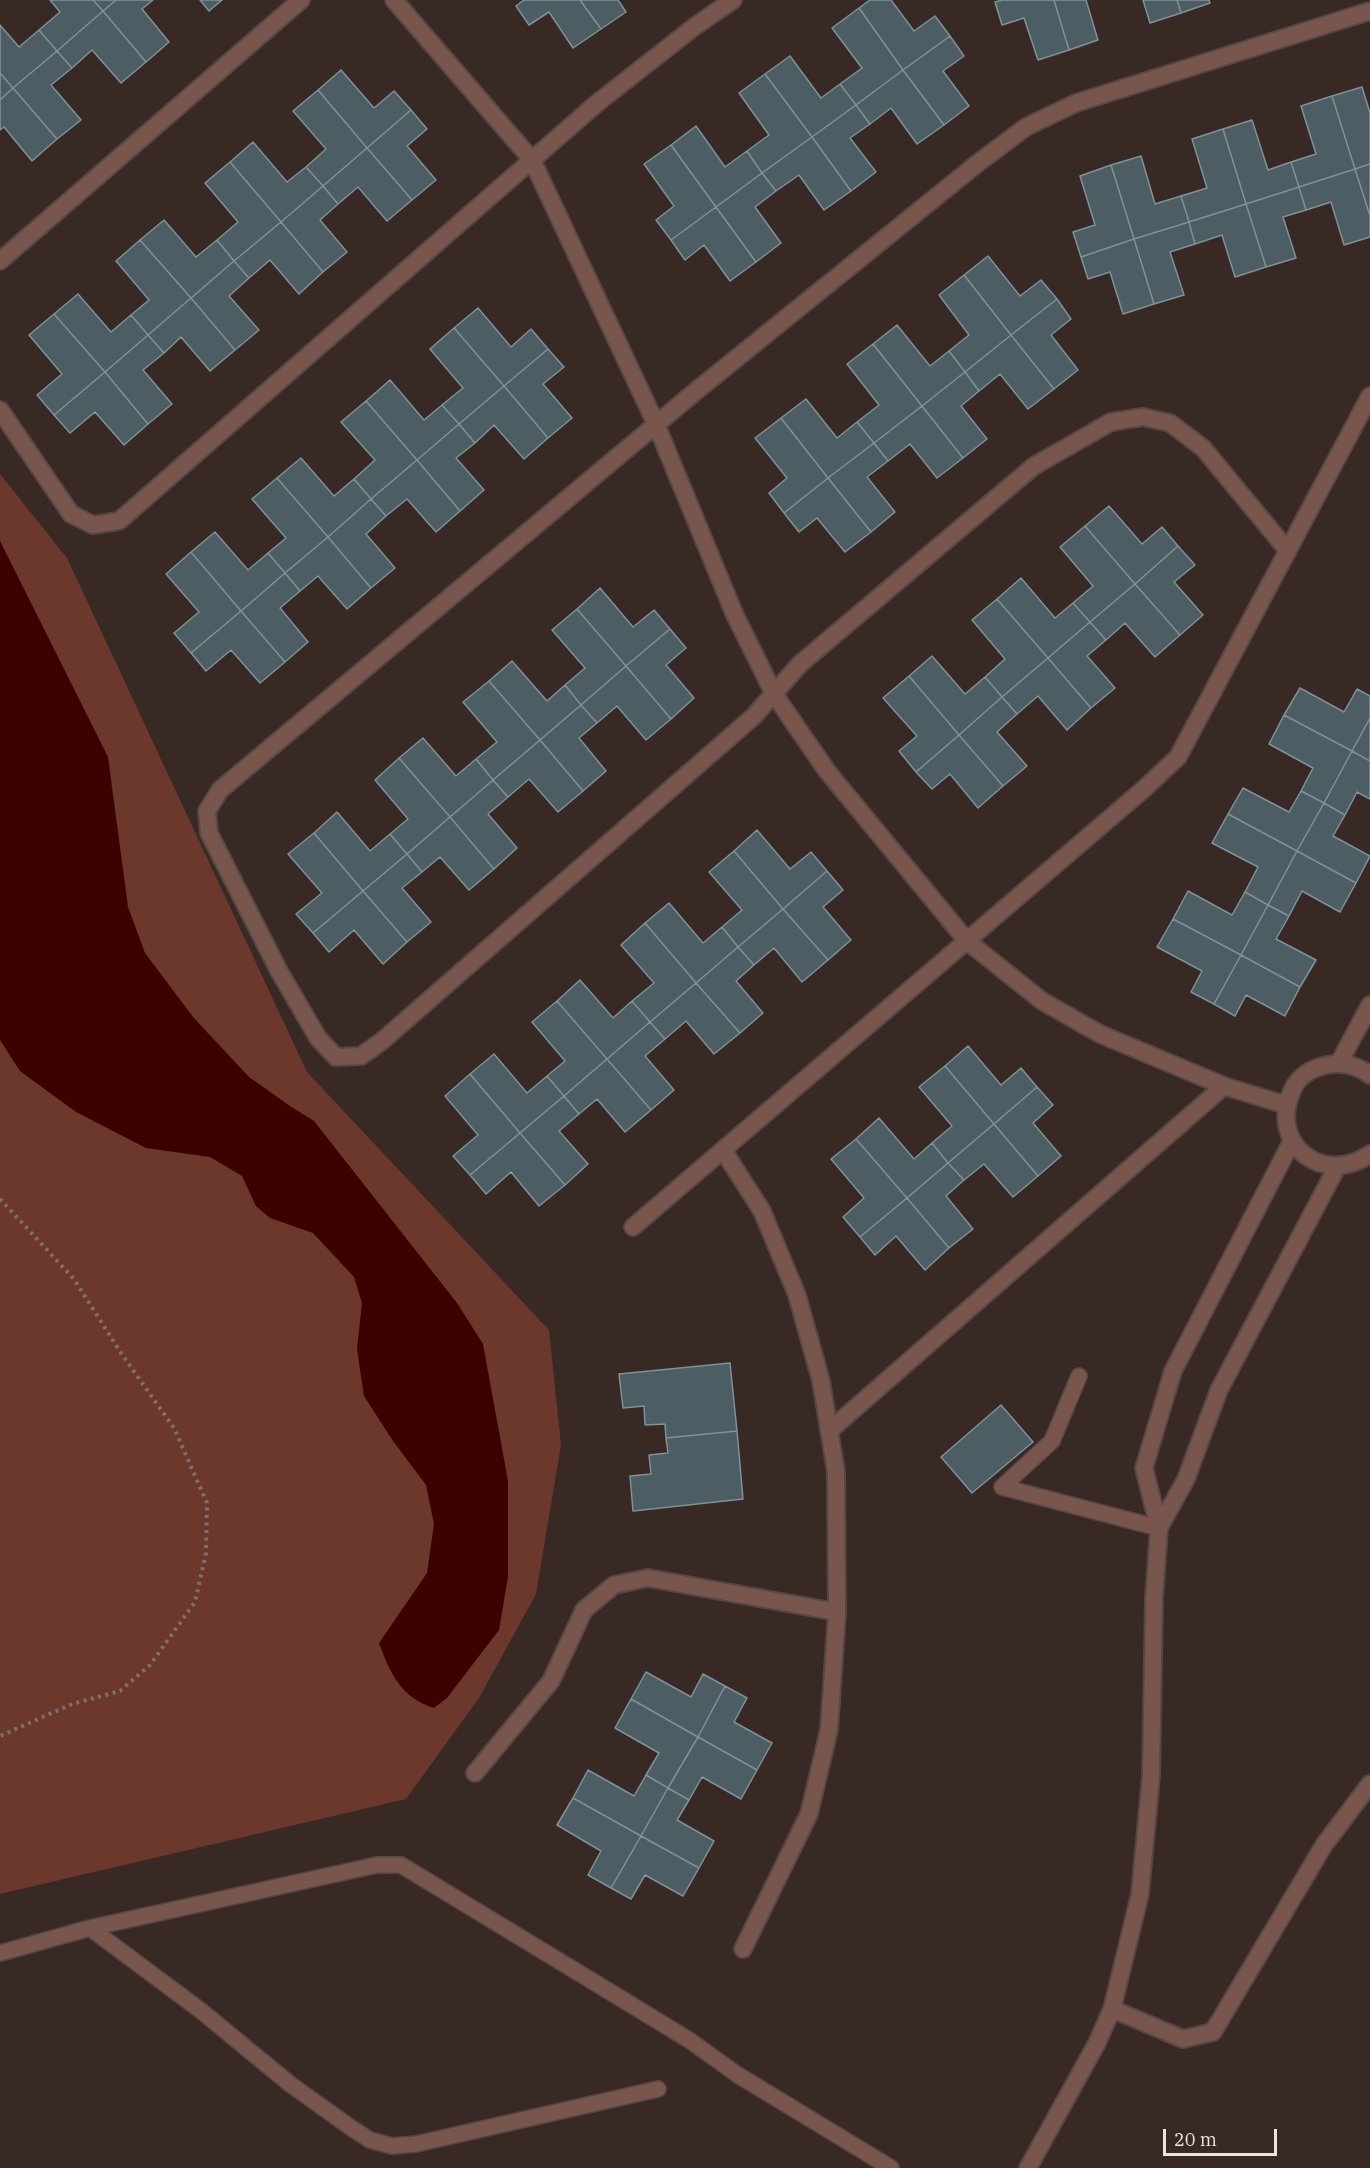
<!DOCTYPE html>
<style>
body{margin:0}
#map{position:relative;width:1370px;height:2168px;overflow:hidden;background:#382925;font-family:"IBM Plex Serif",serif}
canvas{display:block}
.scale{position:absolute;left:1163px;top:2129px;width:114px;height:27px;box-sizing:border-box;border:3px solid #ece2df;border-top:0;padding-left:8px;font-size:18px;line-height:21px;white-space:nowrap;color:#ece2df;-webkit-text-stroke:4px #382925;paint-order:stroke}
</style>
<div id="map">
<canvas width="1370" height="2168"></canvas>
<div class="scale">20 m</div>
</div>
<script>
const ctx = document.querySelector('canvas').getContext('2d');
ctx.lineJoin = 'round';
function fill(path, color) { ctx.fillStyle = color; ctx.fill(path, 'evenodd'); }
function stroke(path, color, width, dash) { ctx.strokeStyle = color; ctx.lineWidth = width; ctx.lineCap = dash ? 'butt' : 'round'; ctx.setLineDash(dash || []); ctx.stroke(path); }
fill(new Path2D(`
 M0,474L67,558L307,1072L549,1330L561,1445L536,1594L479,1698L406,1799L0,1894Z`), '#6b382b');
fill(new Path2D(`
 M0,541L108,757L128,907L145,953L193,1017L249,1077L290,1106L314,1121L457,1303L483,1344L508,1481V1577L499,1630L447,1698L434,1708C401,1698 390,1673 379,1643L427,1573L434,1524L426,1485L393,1441L364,1396L357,1349L362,1303L354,1277L313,1233L270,1218L256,1206L242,1176L210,1157L146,1148L76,1112L20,1071L0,1040Z`), '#3a0300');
const building = new Path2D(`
 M50,0H93L103,11L57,51L39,30L60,12Z
 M93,0H116L103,11Z
 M116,0H153L142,9L169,42L146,62L103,11Z
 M200,0H222L209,11Z
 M524,0H580L601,29L573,48L549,12L529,25L516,6Z
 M580,0H618L626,12L601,29Z
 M870,0H891L914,31L935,16L950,36L903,70L859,8Z
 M1002,0H1054L1069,50L1038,60L1024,18L1002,25L995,2Z
 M1054,0H1086L1098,40L1069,50Z
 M1143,0H1177L1181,13L1150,23Z
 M1177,0H1209L1210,3L1181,13Z
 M859,8L903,70L856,105L840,84L862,68L832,28Z
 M103,11L146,62L121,83L92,50L72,68L57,51Z
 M0,25L19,47L39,30L57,51L13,88L0,73Z
 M950,36L964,56L943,71L969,106L944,125L903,70Z
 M57,51L72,68L51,85L81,120L57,139L13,88Z
 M790,56L821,98L840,84L856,105L812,137L765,74Z
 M341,70L374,108L394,91L411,110L367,148L318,90Z
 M903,70L944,125L917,144L891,108L870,124L856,105Z
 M0,73L13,88L0,100Z
 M765,74L812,137L762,173L747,151L769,135L739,93Z
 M1362,87L1370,113V164L1355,169L1332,96Z
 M13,88L57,139L32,161L4,127L0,130V100Z
 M318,90L367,148L323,186L306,167L326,149L293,111Z
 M1332,96L1355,169L1299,187L1291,162L1316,154L1301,106Z
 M856,105L870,124L850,138L876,172L851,191L812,137Z
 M411,110L427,129L407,146L436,180L412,200L367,148Z
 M1252,120L1268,170L1291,162L1299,187L1246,204L1223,129Z
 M696,126L725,167L747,151L762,173L716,207L671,145Z
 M1223,129L1246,204L1189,222L1181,196L1207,188L1192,139Z
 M812,137L851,191L824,210L799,175L776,191L762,173Z
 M253,142L287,182L306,167L323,186L281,222L230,162Z
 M671,145L716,207L671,240L656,220L674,206L644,164Z
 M367,148L412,200L387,221L358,187L338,204L323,186Z
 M1141,156L1155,204L1181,196L1189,222L1134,239L1111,165Z
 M230,162L281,222L234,261L217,240L238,222L205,183Z
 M1370,164V216L1355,169Z
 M1111,165L1134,239L1081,257L1073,232L1095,225L1080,176Z
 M1355,169L1370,216V237L1344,245L1331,202L1306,210L1299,187Z
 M762,173L776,191L755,207L781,243L756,262L716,207Z
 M323,186L338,204L320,220L347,252L323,272L281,222Z
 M1299,187L1306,210L1283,217L1296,258L1266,267L1246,204Z
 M1246,204L1266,267L1235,277L1222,235L1195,244L1189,222Z
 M716,207L756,262L730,281L704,245L685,260L671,240Z
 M164,220L196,257L217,240L234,261L191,298L140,240Z
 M281,222L323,272L299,294L270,260L249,278L234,261Z
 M1189,222L1195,244L1170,252L1184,295L1154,304L1134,239Z
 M1134,239L1154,304L1123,314L1110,272L1088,279L1081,257Z
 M140,240L191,298L148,335L131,315L149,300L116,261Z
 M988,256L1020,296L1041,280L1057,299L1011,335L964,275Z
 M234,261L249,278L229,296L259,330L235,350L191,298Z
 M964,275L1011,335L965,372L949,351L969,335L939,295Z
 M78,294L111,332L131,315L148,335L105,372L54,314Z
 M191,298L235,350L210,371L181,337L164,353L148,335Z
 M1057,299L1071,319L1051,335L1078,370L1054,389L1011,335Z
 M478,308L511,347L531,329L548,349L504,386L454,328Z
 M54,314L105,372L54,415L37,395L62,374L29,335Z
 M897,325L930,366L949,351L965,372L922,406L873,344Z
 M454,328L504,386L459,424L442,405L463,388L430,349Z
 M148,335L164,353L143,370L172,404L148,424L105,372Z
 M1011,335L1054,389L1028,409L1000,374L979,391L965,372Z
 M873,344L922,406L874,443L857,422L879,405L847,364Z
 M548,349L564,367L543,384L572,418L548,438L504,386Z
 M105,372L148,424L124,445L95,412L70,433L54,415Z
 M965,372L979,391L961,406L987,439L963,458L922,406Z
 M390,380L424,420L442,405L459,424L417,460L366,401Z
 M504,386L548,438L524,459L494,425L475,443L459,424Z
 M806,399L837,438L857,422L874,443L828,478L781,418Z
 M366,401L417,460L371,499L354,479L375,460L341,422Z
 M922,406L963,458L937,478L910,444L888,461L874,443Z
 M781,418L828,478L784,513L769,493L787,478L755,438Z
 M459,424L475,443L456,458L484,490L460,511L417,460Z
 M874,443L888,461L867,477L895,512L871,532L828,478Z
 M301,458L334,496L354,479L371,499L328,537L277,478Z
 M417,460L460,511L436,532L407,499L386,516L371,499Z
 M277,478L328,537L285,573L268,553L286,538L252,499Z
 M828,478L871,532L845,552L817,518L799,532L784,513Z
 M371,499L386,516L366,534L395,568L371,588L328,537Z
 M1109,506L1142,544L1162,527L1178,546L1135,584L1085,526Z
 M1085,526L1135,584L1090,622L1073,603L1093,586L1060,547Z
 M215,532L248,570L268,553L285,573L241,611L191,552Z
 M328,537L371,588L347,609L318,576L300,591L285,573Z
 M1178,546L1195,565L1174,582L1203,615L1180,635L1135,584Z
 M191,552L241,611L191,653L174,633L199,612L166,574Z
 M285,573L300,591L280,608L308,642L285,662L241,611Z
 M1021,578L1055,618L1073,603L1090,622L1048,658L997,599Z
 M1135,584L1180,635L1155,657L1125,623L1106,640L1090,622Z
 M600,588L633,627L654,610L670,629L626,666L577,609Z
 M997,599L1048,658L1002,697L985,677L1005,659L972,620Z
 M577,609L626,666L581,705L565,685L585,668L552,630Z
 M241,611L285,662L260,683L231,650L206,671L191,653Z
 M1090,622L1106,640L1087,656L1115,688L1091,708L1048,658Z
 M670,629L686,648L666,665L694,698L671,719L626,666Z
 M932,656L965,694L985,677L1002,697L959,735L909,676Z
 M1048,658L1091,708L1067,730L1038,696L1017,714L1002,697Z
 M512,661L547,701L565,685L581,705L540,740L489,681Z
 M626,666L671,719L646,740L617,706L597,723L581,705Z
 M909,676L959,735L916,772L899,751L917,736L883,698Z
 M489,681L540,740L493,780L476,759L497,742L463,702Z
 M1300,688L1344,712L1357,689L1370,696V718L1352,751L1284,715Z
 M1002,697L1017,714L997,732L1027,766L1003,786L959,735Z
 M581,705L597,723L579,738L606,771L583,791L540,740Z
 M1284,715L1352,751L1324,803L1301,791L1313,768L1269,744Z
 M1370,718V761L1352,751Z
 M959,735L1003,786L978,808L950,774L932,789L916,772Z
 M423,738L456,776L476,759L493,780L450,817L399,758Z
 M540,740L583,791L558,812L529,779L508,797L493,780Z
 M1352,751L1370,761V799L1357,792L1345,815L1324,803Z
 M399,758L450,817L407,854L390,834L408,819L375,780Z
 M493,780L508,797L488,814L517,848L494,869L450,817Z
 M1243,788L1289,812L1301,791L1324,803L1297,851L1228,814Z
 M1324,803L1345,815L1333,836L1370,856L1356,883L1297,851Z
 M337,812L370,851L390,834L407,854L363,891L314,833Z
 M1228,814L1297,851L1268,905L1245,892L1258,867L1212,843Z
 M450,817L494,869L469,890L440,857L422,872L407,854Z
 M757,830L790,869L811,852L827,871L783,909L734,851Z
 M314,833L363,891L313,933L296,914L322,893L288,854Z
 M734,851L783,909L738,947L722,927L742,910L709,872Z
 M1297,851L1356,883L1340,912L1302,891L1289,916L1268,905Z
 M407,854L422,872L402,888L431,922L407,942L363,891Z
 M827,871L843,890L823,907L851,940L828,960L783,909Z
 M363,891L407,942L383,964L354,930L329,952L313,933Z
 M1188,891L1232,915L1245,892L1268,905L1241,955L1173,919Z
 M669,903L703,943L722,927L738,947L696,983L645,923Z
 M1268,905L1289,916L1276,939L1316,960L1300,987L1241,955Z
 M783,909L828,960L802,982L774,948L754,965L738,947Z
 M1173,919L1241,955L1214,1004L1191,992L1202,971L1157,947Z
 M645,923L696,983L650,1022L632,1001L654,983L621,945Z
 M738,947L754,965L736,981L763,1013L740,1033L696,983Z
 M1241,955L1300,987L1285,1016L1246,995L1235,1016L1214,1004Z
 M580,980L613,1018L632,1001L650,1022L607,1059L557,1001Z
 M696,983L740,1033L714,1054L686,1021L665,1039L650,1022Z
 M557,1001L607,1059L564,1096L547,1076L565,1061L532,1022Z
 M650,1022L665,1039L645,1056L674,1090L651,1110L607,1059Z
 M968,1046L1001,1085L1021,1068L1037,1087L994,1124L945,1066Z
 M494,1054L527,1093L547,1076L564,1096L520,1133L470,1074Z
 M607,1059L651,1110L625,1132L597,1099L579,1114L564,1096Z
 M945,1066L994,1124L948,1163L932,1143L952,1126L919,1087Z
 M470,1074L520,1133L470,1175L453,1156L478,1135L445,1096Z
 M1037,1087L1053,1105L1033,1123L1061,1156L1038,1176L994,1124Z
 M564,1096L579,1114L559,1131L588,1164L565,1185L520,1133Z
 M879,1118L914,1159L932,1143L948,1163L907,1198L856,1139Z
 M994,1124L1038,1176L1013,1197L984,1164L964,1180L948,1163Z
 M520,1133L565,1185L539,1206L511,1172L486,1194L470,1175Z
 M856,1139L907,1198L860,1237L843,1217L864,1198L831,1159Z
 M948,1163L964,1180L946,1196L973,1229L949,1248L907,1198Z
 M907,1198L949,1248L925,1270L896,1236L875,1255L860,1237Z
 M730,1363L737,1431L666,1438L665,1424L645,1425L644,1406L623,1408L619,1374Z
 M1001,1405L1033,1442L972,1493L941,1457Z
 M737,1431L743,1499L633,1511L630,1476L651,1474L649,1455L668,1453L666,1438Z
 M646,1672L691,1697L703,1674L725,1686L698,1737L631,1699Z
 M725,1686L747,1698L734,1722L772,1743L757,1770L698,1737Z
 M631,1699L698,1737L668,1788L646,1775L659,1753L615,1728Z
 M698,1737L757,1770L741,1799L702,1777L689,1800L668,1788Z
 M588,1770L634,1796L646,1775L668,1788L641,1836L573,1798Z
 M668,1788L689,1800L677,1820L714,1841L699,1868L641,1836Z
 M573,1798L641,1836L611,1888L588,1875L601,1851L557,1825Z
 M641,1836L699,1868L683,1896L645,1875L631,1899L611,1888Z`);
fill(building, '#4c5e64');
stroke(building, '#7e9298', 1.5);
const service = new Path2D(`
 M1079,1376L1052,1441L1002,1487L1159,1528
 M90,1928L200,2010L290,2084L350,2127L370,2140L392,2146L416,2144L658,2089
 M0,1953L90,1928L377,1865H401L607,1990L689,2040L738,2075L891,2168`);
const minor = new Path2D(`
 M394,0L532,160L656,424L734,613L774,694L827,771L967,941L1042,1001L1100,1034L1224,1086L1286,1105
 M0,261L301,0
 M0,410L71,514L93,525L119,521L596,104L694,27L733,0
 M1288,551L1203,448L1170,423L1143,417L1111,422L1034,466L800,664L754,716L382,1041L361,1056L336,1057L318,1038L279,971L209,833L207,811L220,790L696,391L978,163L1026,127L1076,103L1370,11
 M1339,1063L1370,1005
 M1370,1075C1357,1065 1343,1062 1327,1065C1312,1068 1298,1076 1292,1091C1268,1144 1323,1187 1370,1154
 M723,1150L762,1211L797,1295L821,1381L836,1472L837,1612L829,1730L809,1814L743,1949
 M633,1227L1145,788L1178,757L1370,396
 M829,1431L1224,1086
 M1159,1528L1186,1479L1219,1390L1337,1167
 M475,1773L551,1681L584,1610L614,1585L648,1578L837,1612
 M1112,2009L1183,2039L1213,2032L1324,1845L1370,1784
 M1028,2168L1097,2043L1112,2009L1140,1894L1151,1776L1154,1598L1159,1528L1144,1468L1173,1371L1292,1141`);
stroke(service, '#554743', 18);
stroke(minor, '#554743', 20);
stroke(new Path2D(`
 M0,1199L74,1279L121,1353L174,1428L207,1503L206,1553L195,1602L150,1665L120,1691L72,1704L0,1736`), '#7d706d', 4, [3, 4.5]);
stroke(service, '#79564d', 15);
stroke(minor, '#79564d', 16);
</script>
